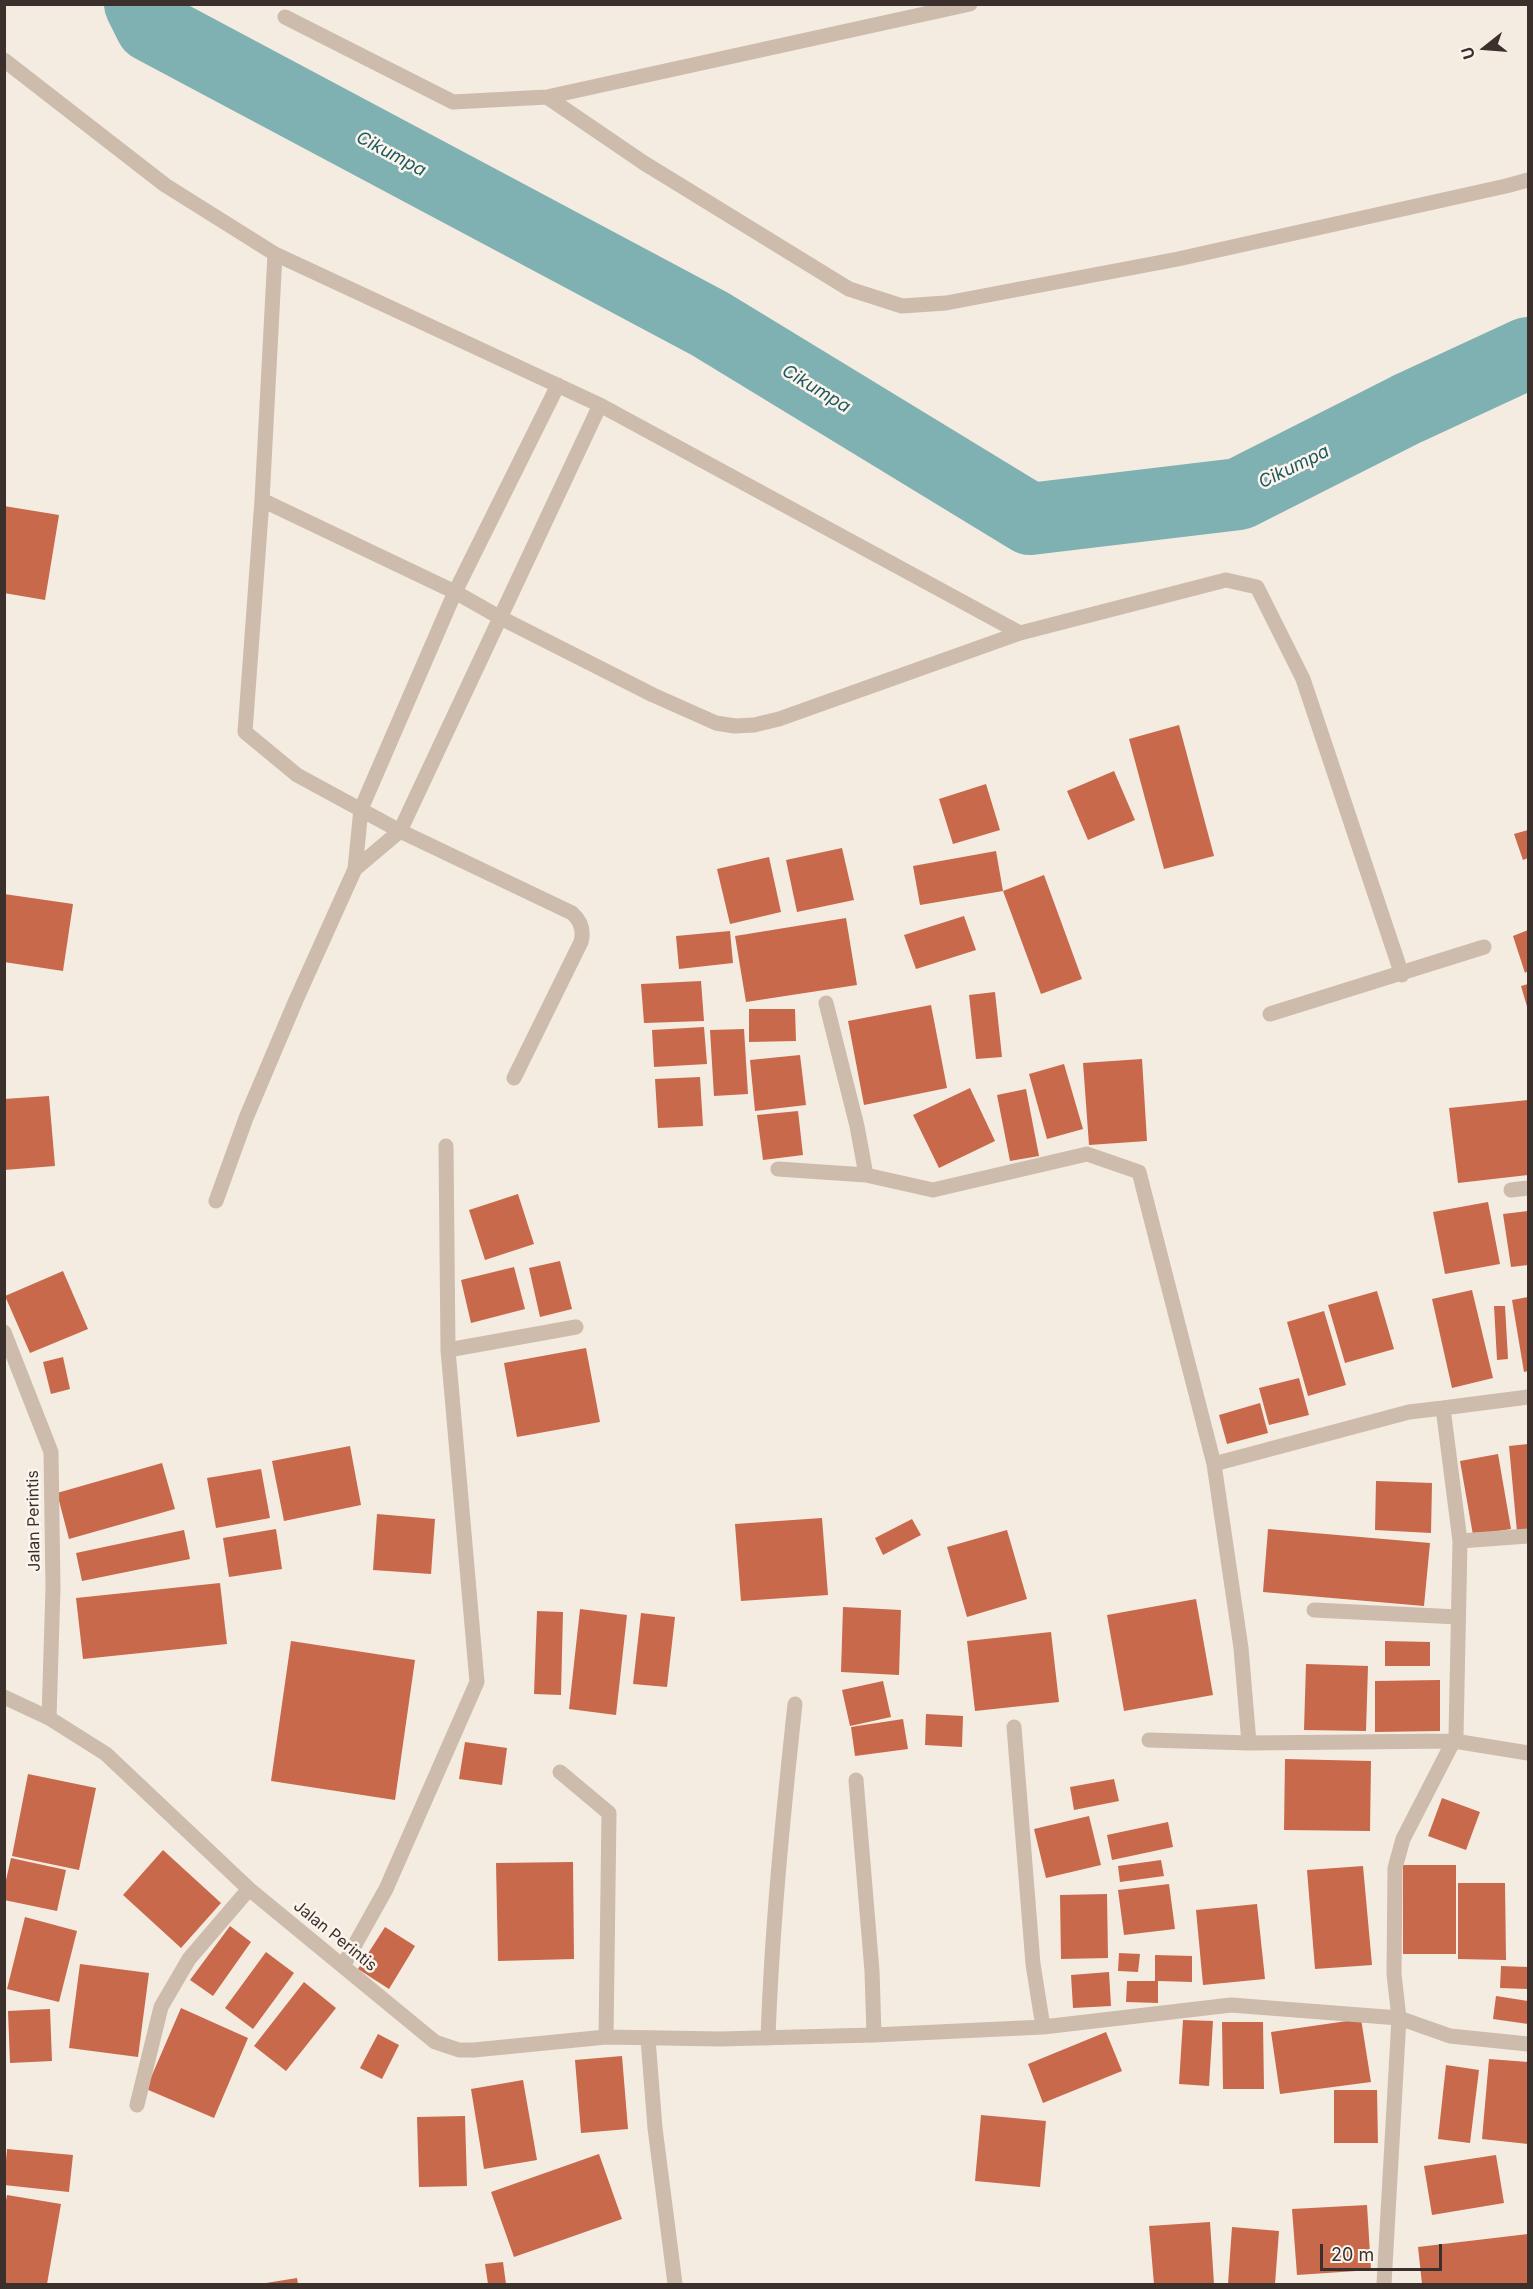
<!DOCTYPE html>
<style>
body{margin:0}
#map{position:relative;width:1533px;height:2289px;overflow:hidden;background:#f4ebe1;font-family:Inter,sans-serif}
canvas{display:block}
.frame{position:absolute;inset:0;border:6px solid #3b302b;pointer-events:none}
.north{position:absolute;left:1455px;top:18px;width:60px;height:60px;-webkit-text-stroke:4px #fbf5ee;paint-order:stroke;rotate:253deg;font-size:16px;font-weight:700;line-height:24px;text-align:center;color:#3b302b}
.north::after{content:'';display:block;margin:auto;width:21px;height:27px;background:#3b302b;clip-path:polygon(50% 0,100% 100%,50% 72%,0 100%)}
.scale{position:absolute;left:1320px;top:2244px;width:122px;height:27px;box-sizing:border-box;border:3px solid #3b302b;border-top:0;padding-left:8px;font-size:18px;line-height:21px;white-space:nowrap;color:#3b302b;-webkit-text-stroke:4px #fbf5ee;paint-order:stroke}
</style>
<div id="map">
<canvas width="1533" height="2289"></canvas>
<div class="frame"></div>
<div class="north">U</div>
<div class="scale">20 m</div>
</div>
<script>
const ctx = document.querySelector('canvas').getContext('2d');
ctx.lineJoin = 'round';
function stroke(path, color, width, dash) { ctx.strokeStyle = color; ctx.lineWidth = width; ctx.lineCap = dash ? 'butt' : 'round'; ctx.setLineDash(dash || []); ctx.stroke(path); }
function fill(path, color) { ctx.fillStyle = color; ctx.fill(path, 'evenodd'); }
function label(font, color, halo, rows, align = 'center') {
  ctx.font = font + ' Inter,sans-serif'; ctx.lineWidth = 5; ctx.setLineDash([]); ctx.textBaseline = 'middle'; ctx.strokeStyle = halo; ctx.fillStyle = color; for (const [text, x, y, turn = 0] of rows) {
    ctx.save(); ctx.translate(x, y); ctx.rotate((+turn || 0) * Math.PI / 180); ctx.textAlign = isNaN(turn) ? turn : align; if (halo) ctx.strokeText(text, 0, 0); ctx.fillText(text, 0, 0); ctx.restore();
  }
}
stroke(new Path2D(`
 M140,4L151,26L710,324L1030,519L1239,494L1407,409L1528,353`), '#7fb0b2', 72);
fill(new Path2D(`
 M4,506L59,515L45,600L4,593Z
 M1179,725L1214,856L1164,869L1129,739Z
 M1114,771L1135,820L1088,840L1067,791Z
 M986,784L1000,830L953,844L939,799Z
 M1528,830V858L1523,860L1514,834Z
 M842,848L854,900L797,912L786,860Z
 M996,851L1003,891L920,905L913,866Z
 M769,857L781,912L730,924L717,869Z
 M1044,875L1082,979L1041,994L1003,891Z
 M4,894L73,904L63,971L4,962Z
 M964,916L976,950L916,969L904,935Z
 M846,918L857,985L746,1002L735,936Z
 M1528,930V971L1525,973L1513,936Z
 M730,931L733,963L679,969L676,936Z
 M701,981L704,1021L644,1023L641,984Z
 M1528,984V1010L1521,986Z
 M995,992L1002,1057L976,1059L969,995Z
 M931,1005L947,1088L864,1105L848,1021Z
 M749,1009H795L796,1041L749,1042Z
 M704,1027L707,1064L654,1067L652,1030Z
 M744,1029L748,1094L714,1096L710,1030Z
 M800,1055L806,1105L755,1111L750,1060Z
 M1142,1059L1147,1141L1089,1145L1083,1063Z
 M1064,1064L1083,1129L1047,1139L1029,1074Z
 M700,1077L703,1126L658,1128L655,1079Z
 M970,1088L995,1141L939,1168L913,1115Z
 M1026,1089L1039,1156L1010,1161L997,1095Z
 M49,1096L55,1166L4,1170V1099Z
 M1528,1100V1175L1458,1183L1449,1108Z
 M798,1111L803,1155L763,1160L757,1115Z
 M518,1194L534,1244L485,1260L469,1210Z
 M1488,1202L1500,1264L1445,1274L1433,1212Z
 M1528,1211V1265L1511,1267L1503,1214Z
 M560,1261L572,1309L540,1317L529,1268Z
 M514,1267L525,1309L471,1323L461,1280Z
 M63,1271L88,1329L30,1353L5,1296Z
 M1472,1290L1493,1378L1452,1388L1432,1299Z
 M1377,1291L1394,1349L1345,1363L1328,1305Z
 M1528,1297V1371L1524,1372L1512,1300Z
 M1494,1306H1505L1508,1359L1497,1360Z
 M1324,1311L1346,1385L1308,1396L1287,1322Z
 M586,1348L600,1422L517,1437L504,1363Z
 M63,1357L70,1389L51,1394L43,1362Z
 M1299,1378L1309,1415L1269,1425L1259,1388Z
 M1260,1403L1268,1433L1227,1444L1219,1415Z
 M1528,1444V1531L1517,1532L1509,1446Z
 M350,1446L361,1505L284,1521L272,1461Z
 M1498,1454L1511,1529L1473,1535L1460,1461Z
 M162,1463L175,1509L69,1539L57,1493Z
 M261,1469L270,1518L216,1528L207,1478Z
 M1376,1481L1432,1483L1431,1533L1375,1530Z
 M377,1514L435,1519L431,1574L373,1570Z
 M822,1518L828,1595L741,1601L735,1524Z
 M912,1519L921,1535L883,1555L875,1538Z
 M276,1529L282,1569L229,1577L223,1538Z
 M1268,1529L1430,1543L1424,1606L1263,1592Z
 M184,1530L190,1559L82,1581L76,1553Z
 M1007,1530L1027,1599L967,1617L947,1547Z
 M220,1583L227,1644L83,1659L76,1598Z
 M1196,1599L1213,1695L1124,1711L1107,1615Z
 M843,1607L901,1610L899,1675L841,1672Z
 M580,1609L627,1615L616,1715L569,1709Z
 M537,1611L563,1612L561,1695L534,1694Z
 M641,1613L675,1617L667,1687L633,1684Z
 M1051,1632L1059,1702L975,1711L967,1641Z
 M291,1641L415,1660L395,1800L271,1781Z
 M1385,1641L1430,1642V1666H1385Z
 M1306,1664L1368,1666L1366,1731L1304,1730Z
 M1440,1680V1731L1375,1732V1681Z
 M883,1681L891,1717L850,1726L842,1690Z
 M926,1714L963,1716L962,1747L925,1745Z
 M903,1719L908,1749L855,1756L851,1727Z
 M465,1742L507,1748L502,1785L459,1779Z
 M1285,1759L1371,1761L1370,1831L1284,1830Z
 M28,1774L96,1788L79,1870L12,1856Z
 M1114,1779L1119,1801L1074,1810L1070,1787Z
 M1442,1798L1480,1812L1466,1850L1428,1836Z
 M1089,1816L1101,1865L1046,1878L1034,1829Z
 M1168,1822L1173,1847L1112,1860L1107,1835Z
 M163,1850L221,1903L181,1948L123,1895Z
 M11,1858L66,1870L57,1911L4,1900V1889Z
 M1161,1860L1164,1876L1120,1882L1118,1866Z
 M573,1862L574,1959L498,1961L496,1863Z
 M1403,1865H1456V1954H1403Z
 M1363,1866L1372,1965L1315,1969L1307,1870Z
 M1458,1883H1505L1506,1960L1458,1959Z
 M1169,1884L1175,1929L1124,1935L1118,1890Z
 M1107,1894L1108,1958L1061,1959L1060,1895Z
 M1257,1904L1265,1979L1203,1985L1196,1910Z
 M25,1917L77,1931L59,2002L7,1989Z
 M230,1926L251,1942L213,1996L190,1980Z
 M385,1927L415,1946L389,1989L358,1969Z
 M266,1952L294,1973L253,2029L225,2008Z
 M1119,1953L1140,1954L1138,1972L1118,1971Z
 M1155,1955L1192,1956V1982L1158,1981V2003L1126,2002L1127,1981H1155Z
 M80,1964L149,1973L138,2057L69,2048Z
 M1501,1966L1528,1967V1989L1500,1988Z
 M1109,1972L1111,2006L1073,2008L1071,1975Z
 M304,1982L336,2008L286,2071L254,2046Z
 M1496,1996L1528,2001V2024L1493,2019Z
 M181,2008L248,2038L214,2118L146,2089Z
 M50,2009L52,2061L10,2063L8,2011Z
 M1361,2019L1371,2082L1280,2094L1271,2032Z
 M1183,2020L1213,2021L1209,2086L1179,2084Z
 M1222,2022H1263L1264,2089H1223Z
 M1106,2032L1122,2071L1043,2103L1028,2064Z
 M378,2034L399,2045L382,2079L360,2068Z
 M622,2056L628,2129L581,2133L575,2060Z
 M1489,2059L1528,2062V2144L1482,2139Z
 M1446,2065L1479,2070L1470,2143L1438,2139Z
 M523,2080L537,2160L484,2169L471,2089Z
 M1334,2090H1377L1378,2143H1334Z
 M981,2115L1046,2121L1040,2187L975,2181Z
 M465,2116L467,2186L419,2187L417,2117Z
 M7,2149L73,2155L69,2192L4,2185Z
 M599,2154L622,2219L514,2257L491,2192Z
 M1496,2155L1504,2203L1432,2215L1424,2166Z
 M7,2195L61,2204L47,2284H4V2211Z
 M1367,2205L1371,2270L1297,2275L1292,2209Z
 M1210,2222L1214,2284H1154L1149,2226Z
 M1232,2227L1279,2231L1275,2284H1228Z
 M1528,2234V2284H1422L1418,2247Z
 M503,2262L506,2284H488L485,2264Z
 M297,2278L298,2284H266V2283Z`), '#c8694b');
stroke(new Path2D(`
 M285,17L453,102L547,97L970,4
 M4,60L165,185L275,254L600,405L1020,633
 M547,97L644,163L849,289L902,306L946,303L1178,259L1506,186L1528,180
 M275,254L262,500L245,732L297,775L400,831L572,913C581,921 584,931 581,942L514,1078
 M262,500L455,592L501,618L653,695L716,723L735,726L754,725L779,719L1020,633L1226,580L1257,587L1303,679L1402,975
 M355,869L400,831L600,405
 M826,1003L857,1126L866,1175
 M1270,1014L1484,947
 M778,1169L866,1175L933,1190L1087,1154L1139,1172L1214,1464L1241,1648L1249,1743
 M1511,1190L1528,1188
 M216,1201L246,1118L296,1000L355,869L361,809L455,592L558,385
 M4,1332L51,1452L53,1588L49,1718
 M448,1350L576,1327
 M1443,1408L1528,1397
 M1214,1464L1409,1412L1443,1408L1460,1541L1456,1736L1403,1839L1395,1868L1394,1974L1399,2018L1384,2284
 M1460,1541L1528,1536
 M1314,1610L1458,1617
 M4,1697L49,1718L106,1754L249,1889L435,2042L459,2050H474L606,2037L720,2039L874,2035L1043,2027L1231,2005L1399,2018L1450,2036L1528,2044
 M1014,1727L1033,1964L1043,2027
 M1149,1740L1249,1743L1454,1741L1528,1753
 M560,1772L609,1813L606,2037
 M856,1780L872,1971L874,2035
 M343,1966L386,1889L477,1682L448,1350L446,1146
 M768,2038C772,1926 783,1815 795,1704
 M648,2039L655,2128L675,2284
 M137,2105L161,2007L189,1959L249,1889`), '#cdbbac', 15);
label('16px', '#3b302b', '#fbf5ee', [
 ["Jalan Perintis",34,1521,-91],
 ["Jalan Perintis",335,1936,39]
]);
label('italic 18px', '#1f5a5e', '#fbf5ee', [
 ["Cikumpa",391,154,28],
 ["Cikumpa",816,389,31],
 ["Cikumpa",1294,467,-26]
]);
</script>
